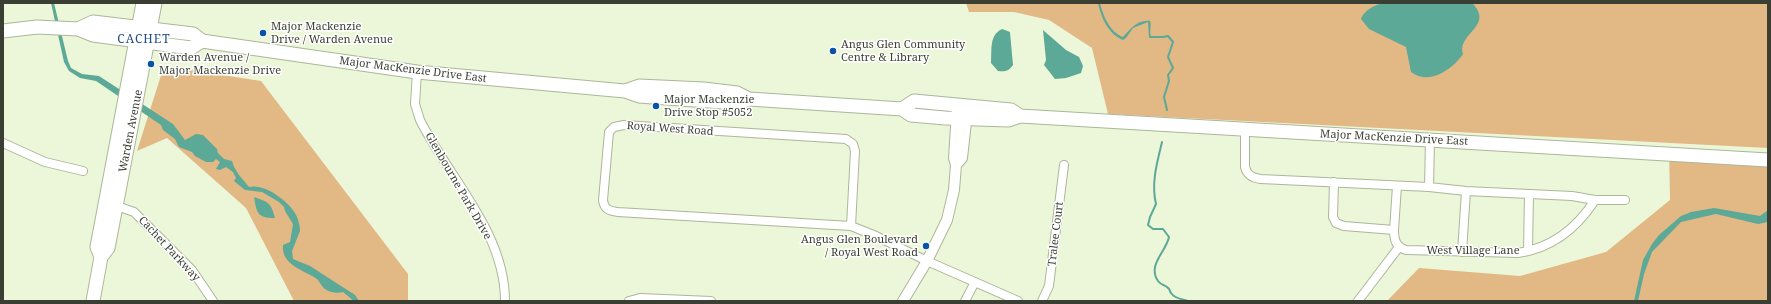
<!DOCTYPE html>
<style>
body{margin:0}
#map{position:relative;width:1771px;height:304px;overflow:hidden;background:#ecf7d9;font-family:"Noto Serif",serif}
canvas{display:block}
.frame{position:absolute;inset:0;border:4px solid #3b3f33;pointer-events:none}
</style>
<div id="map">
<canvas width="1771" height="304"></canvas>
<div class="frame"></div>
</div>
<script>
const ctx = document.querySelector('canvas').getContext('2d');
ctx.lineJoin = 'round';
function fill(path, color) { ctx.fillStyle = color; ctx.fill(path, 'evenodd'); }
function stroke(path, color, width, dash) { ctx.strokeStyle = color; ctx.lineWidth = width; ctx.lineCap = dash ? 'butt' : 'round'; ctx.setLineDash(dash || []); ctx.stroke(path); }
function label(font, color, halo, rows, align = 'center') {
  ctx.font = font + ' "Noto Serif",serif'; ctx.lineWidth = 3; ctx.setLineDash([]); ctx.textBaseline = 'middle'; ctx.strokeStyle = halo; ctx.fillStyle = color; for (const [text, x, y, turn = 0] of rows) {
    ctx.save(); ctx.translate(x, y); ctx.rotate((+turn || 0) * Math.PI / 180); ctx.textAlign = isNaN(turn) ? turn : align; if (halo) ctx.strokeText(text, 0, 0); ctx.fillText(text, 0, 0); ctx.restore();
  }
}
fill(new Path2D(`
 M966,3H1768V148L1108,114L1092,48L1049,20L1014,12H969Z
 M164,66L261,81L408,274V301H294L246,208L167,138L137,151Z
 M1669,147L1768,155V301H1387L1419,268L1520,276L1606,252L1670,200Z`), '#e2b885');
fill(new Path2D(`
 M51,3H54L68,61L71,68L82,74L99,76L173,124L185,140L196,134L203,135L217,149L218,153L224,159L232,161L234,167L239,175L249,187C264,183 287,200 295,213C298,218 300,225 300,231L292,251L293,259L310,266L355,295L359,301H354L343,292C338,294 329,292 325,289C322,287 320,282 317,279C304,270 281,265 283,245L290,242L293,224L285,211L284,207L279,202L262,192L245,190L234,181L236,178L233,172L226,167L220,170L216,169L220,162L216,159L213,162H206L195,156L192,152L179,147L175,139L163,130L161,125L96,81L80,78L69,71L64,62Z
 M1098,3H1100C1103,16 1110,32 1123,37C1130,29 1138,19 1150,21C1152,26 1149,31 1151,36H1164V38H1149L1148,22L1133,28L1126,38L1123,40C1108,34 1101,17 1098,3Z
 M1382,3H1472C1495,26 1457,33 1463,54C1453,69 1429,86 1411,72L1406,47L1369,29L1361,19C1364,10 1374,6 1382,3Z
 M1002,29L1010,32L1013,65C1009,71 1005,72 998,71L991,63C992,50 989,35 1002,29Z
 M1043,30L1066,50L1079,57L1083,66L1081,73L1066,78L1055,79L1044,65L1046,60Z
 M254,197C268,202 271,202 275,218C257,218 257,213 254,197Z
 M1714,208L1760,216L1768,210V222L1758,224L1716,214L1681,222L1652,252L1644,274L1638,301H1634L1643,260L1652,244L1659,235L1681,216L1691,212Z`), '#5ba996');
stroke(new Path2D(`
 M1163,37L1168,36L1173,42L1168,57L1173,68L1168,75L1169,81L1164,97L1167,110
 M1162,142C1157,163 1151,183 1156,204L1150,217L1148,225L1153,229H1163L1169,237C1166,252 1147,265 1158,281C1161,285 1165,285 1168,288C1170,289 1170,292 1171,293C1175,299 1182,299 1188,301`), '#5ba996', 2);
const minor = new Path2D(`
 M417,72L415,104L420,120C449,178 505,232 505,301
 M1245,129V167C1247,175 1252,178 1261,179L1429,187L1466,191L1572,196L1595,200H1625
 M3,143L45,162L83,171
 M1334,182L1333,217L1336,223L1344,226L1394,230L1397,186
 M1429,187L1430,140
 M117,206L134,212L192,270L213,301
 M851,226L855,151L853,144L846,139L624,125L614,127L609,132L603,200C604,209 609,211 618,212L851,226L876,236L927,261L1018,301
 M1394,230C1394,240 1396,247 1406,250L1518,253C1552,248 1577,228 1595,200
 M1528,251L1529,194
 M1462,252L1466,191
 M629,301L640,298L711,301
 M965,301L975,282
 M1042,301L1049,286L1064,165
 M1358,301L1399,247`);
const tertiary = new Path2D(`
 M956,165L962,158L967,113
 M903,301L927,261L947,220L954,190L956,165L954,158L957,111`);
const primary = new Path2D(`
 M78,29L93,22L193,34L202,41L417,72L625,91L639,96L737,103L749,99L902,109L911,115L945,118L1009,120L1020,116L1768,160
 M3,31L37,27L78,29L93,35L191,48L202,41
 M625,91L639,86L704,89L737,93L749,99
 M902,109L914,101L1011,110L1020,116
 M101,257L97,247L143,3
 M93,301L101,257L108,248L155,3`);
stroke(minor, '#acb69a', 10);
stroke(tertiary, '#acb69a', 12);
stroke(primary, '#acb69a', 15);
stroke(minor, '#fff', 8);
stroke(tertiary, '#fff', 10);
stroke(primary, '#fff', 13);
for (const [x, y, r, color] of [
 [263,33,4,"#0855a4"],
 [833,51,4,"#0855a4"],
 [151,64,4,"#0855a4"],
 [656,106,4,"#0855a4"],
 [926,246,4,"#0855a4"]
]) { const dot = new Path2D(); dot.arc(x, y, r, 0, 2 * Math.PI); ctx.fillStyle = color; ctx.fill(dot); stroke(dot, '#fff', 1.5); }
label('11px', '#3b3f33', '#fff', [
 ["Major Mackenzie",271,27],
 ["Drive / Warden Avenue",271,40],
 ["Angus Glen Community",841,45],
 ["Centre & Library",841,58],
 ["Warden Avenue /",159,58],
 ["Major Mackenzie Drive",159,71],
 ["Major Mackenzie",664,100],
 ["Drive Stop #5052",664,113],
 ["Angus Glen Boulevard",918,240,"right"],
 ["/ Royal West Road",918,253,"right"]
], 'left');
label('11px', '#3b3f33', '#fff', [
 ["Major MacKenzie Drive East",413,70,7],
 ["Royal West Road",670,129,4],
 ["Warden Avenue",131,131,-79],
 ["Major MacKenzie Drive East",1394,138,3],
 ["Glenbourne Park Drive",458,186,60],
 ["Tralee Court",1056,234,-83],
 ["Cachet Parkway",169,249,47],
 ["West Village Lane",1473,251]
]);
ctx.letterSpacing = '1px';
label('12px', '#214c81', '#fff', [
 ["CACHET",144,40]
]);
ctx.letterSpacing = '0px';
</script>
